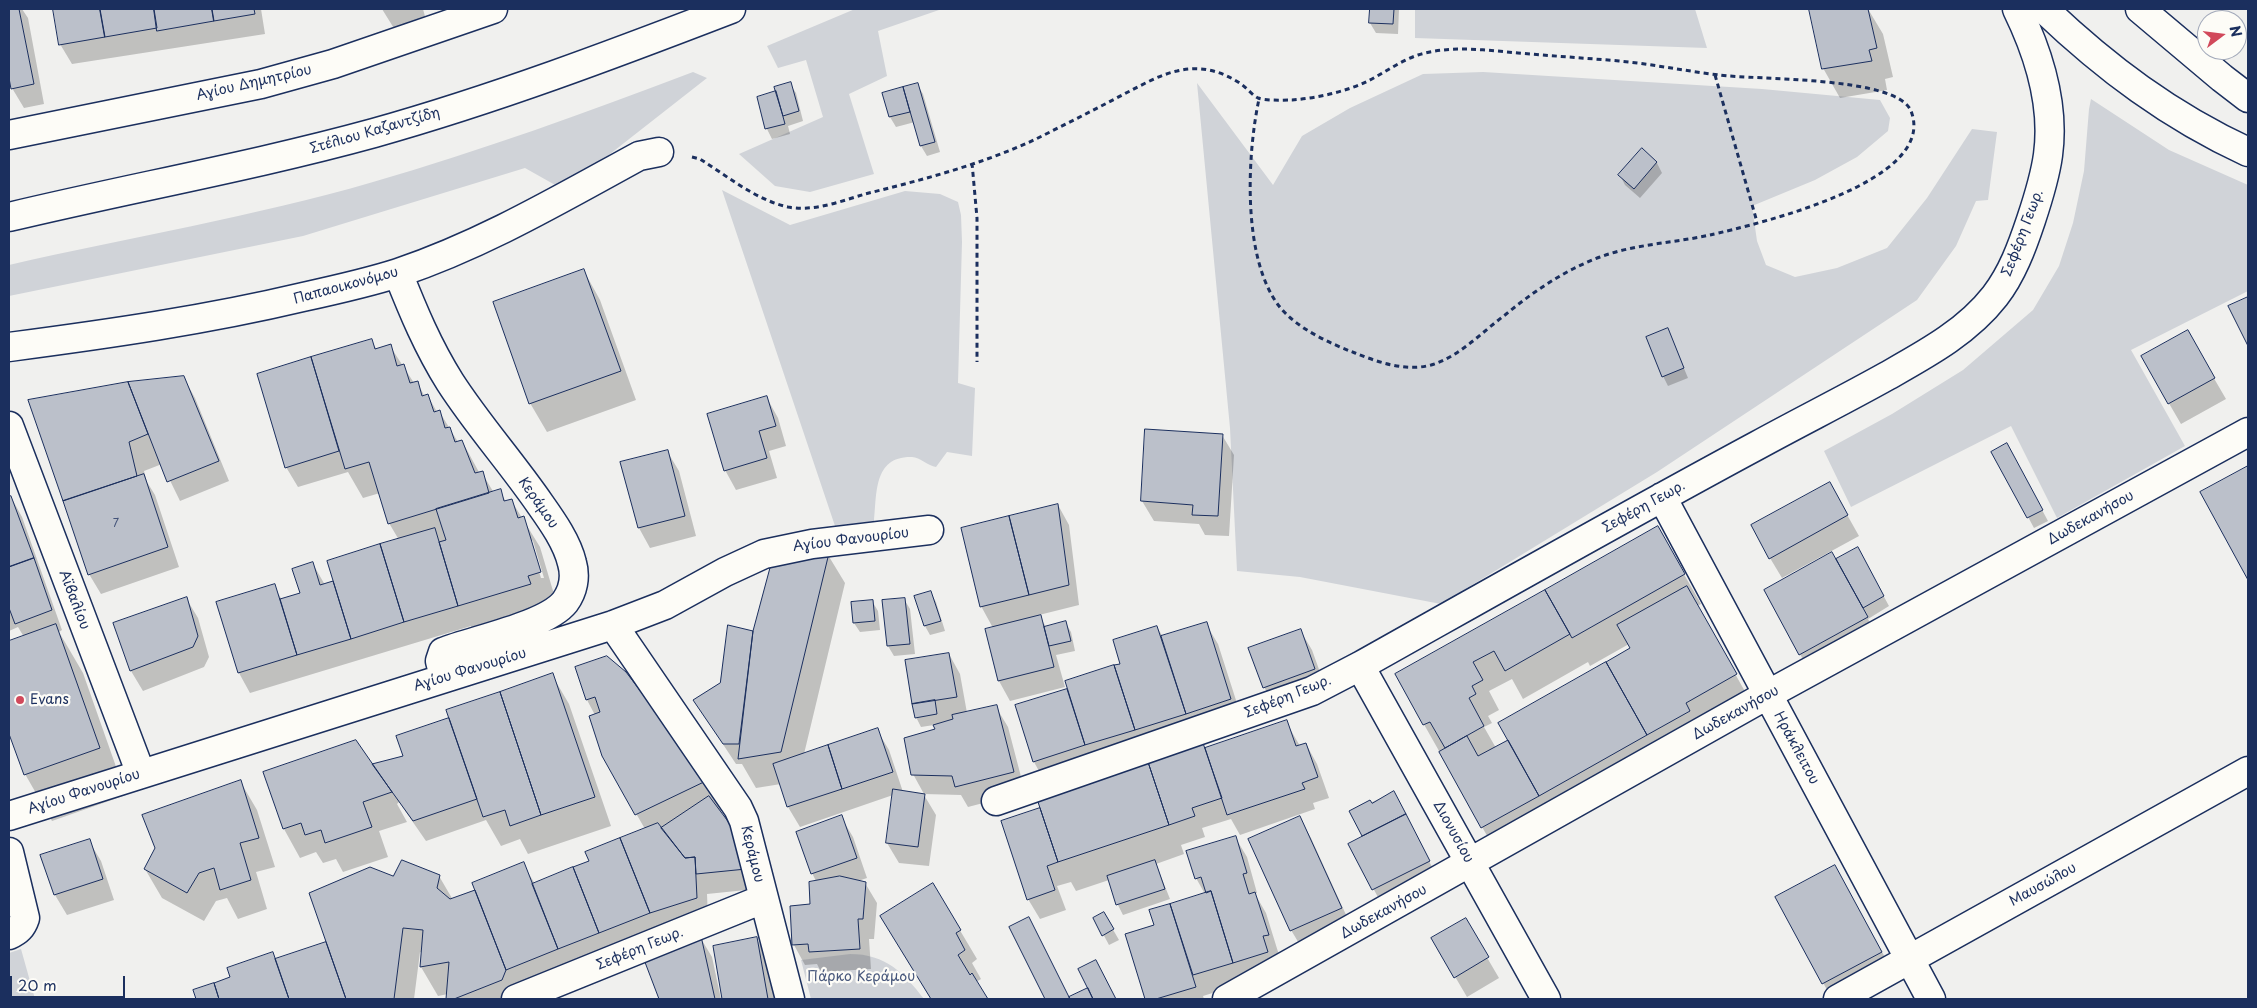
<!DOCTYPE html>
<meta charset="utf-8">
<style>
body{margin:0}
#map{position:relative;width:2257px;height:1008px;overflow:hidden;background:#f0f0ee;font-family:"Playpen Sans",sans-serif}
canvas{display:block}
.frame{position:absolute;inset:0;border:10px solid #1b2f5e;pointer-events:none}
.north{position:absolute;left:2197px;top:10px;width:50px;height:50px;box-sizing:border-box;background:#fdfcf7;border:1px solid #a3aaba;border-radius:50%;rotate:75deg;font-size:14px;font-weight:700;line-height:20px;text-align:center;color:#1b2f5e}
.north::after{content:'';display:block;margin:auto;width:18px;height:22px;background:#d1495b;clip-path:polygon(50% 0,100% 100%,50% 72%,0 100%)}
.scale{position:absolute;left:10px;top:976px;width:115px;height:22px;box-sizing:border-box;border:2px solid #1b2f5e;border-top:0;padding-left:6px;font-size:15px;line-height:18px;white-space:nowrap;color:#1b2f5e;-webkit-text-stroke:4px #fdfcf7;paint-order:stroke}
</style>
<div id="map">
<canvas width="2257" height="1008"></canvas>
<div class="frame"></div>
<div class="north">N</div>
<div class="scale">20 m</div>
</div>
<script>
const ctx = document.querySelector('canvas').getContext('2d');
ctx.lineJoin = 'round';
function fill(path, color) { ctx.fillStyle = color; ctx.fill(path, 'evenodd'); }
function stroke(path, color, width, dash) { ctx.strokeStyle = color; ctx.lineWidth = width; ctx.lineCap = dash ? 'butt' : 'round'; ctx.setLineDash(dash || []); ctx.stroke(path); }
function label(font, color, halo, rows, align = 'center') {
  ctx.font = font + ' "Playpen Sans",sans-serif'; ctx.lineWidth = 4.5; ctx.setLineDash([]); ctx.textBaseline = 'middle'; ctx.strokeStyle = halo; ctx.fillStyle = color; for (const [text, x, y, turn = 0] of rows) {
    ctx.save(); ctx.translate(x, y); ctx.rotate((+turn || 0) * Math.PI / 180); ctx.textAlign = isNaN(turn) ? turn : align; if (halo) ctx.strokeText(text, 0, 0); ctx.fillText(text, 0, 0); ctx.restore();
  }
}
fill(new Path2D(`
 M855,9L939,10L878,31L887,76L849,94L874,174L810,192L775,186L739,154L823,117L806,60L778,68L767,46Z
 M1415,9H1695L1707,48L1415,38Z
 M693,72L707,78L564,190L525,168L303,236L9,296V265C130,237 253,217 373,182C481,151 587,112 693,72Z
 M1483,72L1762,89L1880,100L1890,118L1888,131L1857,157L1815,180L1752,206L1757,241L1766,265L1795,277L1837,268L1887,248L1927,198L1972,129L1997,132L1988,200L1976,201L1956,246L1917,300L1657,472L1441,604L1300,577L1237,571L1230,428L1197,83L1273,185L1302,136L1350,108L1423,74Z
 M2091,99L2169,150L2248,185V291L2131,350L2185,446L2057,518L2011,426L1851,507L1824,451L1892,414L1963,370L2033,310L2059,266L2073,223L2084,171L2089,109Z
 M722,190L790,225L905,191L940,194L958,202L961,215L962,242L958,383L975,388L972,456L947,452L936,467C928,466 920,457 912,457C873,456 877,494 874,521L835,526Z
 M21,949L35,999H9V953Z
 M850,954C886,954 904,973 924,999H811L801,960Z`), '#d0d3d8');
fill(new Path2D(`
 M9,9H22L28,18L44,104L24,108L12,88L9,78Z
 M54,9H261L265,34L72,64L60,44Z
 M382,9H423L426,20L395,30Z
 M1371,9H1399L1398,34L1376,33L1370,23Z
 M1810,9H1868L1883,34L1893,77L1885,79L1887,90L1840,98L1823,68Z
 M790,84L796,93L803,121L788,126L790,134L772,139L767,129L758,98L778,92Z
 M917,84L923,94L940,152L927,156L921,146L915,122L896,127L890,117L883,94Z
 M1642,150L1657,163L1662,173L1640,198L1625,185L1620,175Z
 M584,271L600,300L636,400L547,432L530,403Z
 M1668,330L1688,378L1668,386L1663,376Z
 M2187,332L2226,399L2181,424L2142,357Z
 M371,340L377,350L390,346L414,383L417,382L425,397L428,396L437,412L439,411L458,442L462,441L480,474L482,473L494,493L500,491L506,502L511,500L540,547L556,601L476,635L471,626L250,693L239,673L274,586L282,600L301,594L313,564L325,585L334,582L399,540L389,523L380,493L363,498L348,472L298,487L286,467L258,375ZM529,538L533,541L544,578H541Z
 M184,378L195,398L229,481L180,501L162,464L144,471L147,482L155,495L179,567L101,594L89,574L65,500L130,388Z
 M767,398L778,418L786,446L769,451L777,478L736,490L725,470Z
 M1146,430L1222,435L1234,455L1229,536L1205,535L1199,524L1154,521L1142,501Z
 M667,451L679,471L696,536L650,548L639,528Z
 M1993,452L2012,454L2048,521L2034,528Z
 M2248,467V578L2202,493Z
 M11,497L22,517L62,630L59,632L83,673L126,795L52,821L25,774L9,730V642L24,637L18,627L9,631V498Z
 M1841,504L1859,536L1782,578L1770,558Z
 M1058,505L1069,525L1079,605L1039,615L1046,627L1065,622L1071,632L1075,651L1056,655L1065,687L1010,701L999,681L986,629L993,628L981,606Z
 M1858,549L1889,606L1868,619L1878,638L1811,674L1800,654L1835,561Z
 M828,555L845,583L804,754L877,730L889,750L903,792L924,795L936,815L929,866L899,863L887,843L893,795L800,827L788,807L781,784L756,788L742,764H736L707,720L721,684L729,627L754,632Z
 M1674,557L1701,604L1697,606L1752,704L1494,848L1396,675ZM1629,644L1632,649L1509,740L1496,748L1484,727L1492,723L1488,716L1499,710L1489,691L1512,679L1523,699L1588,662L1590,666Z
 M931,593L936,602L945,631L930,635L925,626Z
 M186,598L198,618L209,657L204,667L143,691L131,671L114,624Z
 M904,599L910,609L915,654L894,656L888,646Z
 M872,601L878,611L880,630L860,632L854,623Z
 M1206,624L1218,644L1242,719L1045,782L1034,762L1016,706L1068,690L1122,664L1157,627L1163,637Z
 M1300,630L1312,650L1326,689L1276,707L1264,687Z
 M949,654L960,674L967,713L996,707L1008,727L1025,792L968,807L961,795L924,794L913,774L936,730L934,725L921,727L916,717Z
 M577,667L625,673L724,809L719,812L756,889L707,894L708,919L522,999H447L448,994L438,996L421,967L422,953L420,952L414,999H198L195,991L325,943L329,949L393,877L439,876L453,900L476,891L523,864L535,884L591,862L645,829L603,756L595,715L587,700Z
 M552,675L569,704L611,826L528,854L520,839L501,846L486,820L426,841L399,802L397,804L407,822L379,831L388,857L343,872L336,859L323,863L316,852L300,858L284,829L405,757L451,718Z
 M1286,722L1300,746L1306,744L1317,764L1329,798L1313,803L1315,809L1240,835L1231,819L1202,828L1205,837L1181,845L1184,854L1156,864L1170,899L1123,915L1118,905L1109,880L1076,891L1071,882L1057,886L1066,910L1040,919L1028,899L1039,810L1203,744L1205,749Z
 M240,781L257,810L275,867L256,872L267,909L238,919L227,898L216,901L204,921L162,898L145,869Z
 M1393,793L1440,882L1385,910L1349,844L1364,837L1351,811Z
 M841,817L853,837L867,878L858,881L865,883L877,903L874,939H869L871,969L821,972L817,964L805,965L794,945L791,907L811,905L816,881L812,873Z
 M1300,818L1311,838L1352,928L1303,950L1291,930Z
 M1235,837L1247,857L1257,893L1255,894L1266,913L1279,955L1274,957L1279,972L1203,996L1204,999H1146L1126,935L1156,926L1150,911L1205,894L1196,878Z
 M89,841L101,861L114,900L67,915L55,895L42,856Z
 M1835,866L1898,981L1865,999H1832L1777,898Z
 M933,885L977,959L972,963L981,979L976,982L987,999H931L898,945Z
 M1104,914L1119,940L1109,945L1095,919Z
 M1465,920L1499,978L1467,997L1433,939Z
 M1011,928L1069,998L1089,988L1101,971L1115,999H1046Z
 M700,937L712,957L721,999H660L644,958Z
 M757,939L768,959L775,999H723L714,947Z`), '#0003');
const building = new Path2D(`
 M9,9H19L34,84L11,89L9,78Z
 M53,9H100L105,37L59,45Z
 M100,9H154L157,28L105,37Z
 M154,9H212L214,21L157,31Z
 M212,9H254L255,14L214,21Z
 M1370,9H1394L1393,24L1369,23Z
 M1809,9H1868L1877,48L1869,50L1872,61L1822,69Z
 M791,82L799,111L783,116L774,87Z
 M918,83L935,142L920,146L903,87Z
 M903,87L910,112L889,117L882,93Z
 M776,91L785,124L765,129L757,97Z
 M1642,148L1657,162L1634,189L1618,175Z
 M584,269L621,371L529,404L493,302Z
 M2248,297V346L2228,306Z
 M1668,328L1684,368L1662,377L1646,337Z
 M2188,330L2215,378L2168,404L2141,356Z
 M372,339L375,349L391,344L397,366L404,364L410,383L418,381L422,396L428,394L434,412L440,410L445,428L450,427L455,442L462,440L475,473L483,471L489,493L388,524L369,462L345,469L311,357Z
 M311,357L339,451L285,468L257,374Z
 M184,376L219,461L167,482L128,382Z
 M128,382L148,434L129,442L137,476L63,501L28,400Z
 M767,396L776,426L759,431L767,458L724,471L707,414Z
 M1145,429L1223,434L1218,516L1192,515L1193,505L1141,501Z
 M2007,443L2043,510L2027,518L1991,452Z
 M668,450L685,516L638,528L620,462Z
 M2248,466V580L2200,492Z
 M144,474L168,547L88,575L63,501Z
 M1830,482L1848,515L1769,559L1751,525Z
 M501,489L504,501L512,499L518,518L524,516L541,572L528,576L531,584L458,606L439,542L446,540L436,509Z
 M11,496L34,558L9,567V497Z
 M1058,504L1069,585L1029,595L1009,516Z
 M1009,516L1029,595L980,607L961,528Z
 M1658,526L1685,574L1572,638L1545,590Z
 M435,528L458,606L404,622L380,544Z
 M380,544L404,622L351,639L327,561Z
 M1858,547L1884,596L1863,608L1836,559Z
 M1832,552L1868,617L1799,655L1764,590Z
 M829,553L781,752L738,759L753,631L771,564Z
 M34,558L52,610L15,624L9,608V567Z
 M313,562L320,585L333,581L351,639L297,655L280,599L300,593L292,569Z
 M275,584L297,655L238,673L216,602Z
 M1687,586L1737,674L1686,703L1690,711L1647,735L1606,662L1630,648L1617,625Z
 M1545,590L1570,634L1505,671L1494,651L1473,662L1483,680L1472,686L1476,694L1469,698L1484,726L1445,748L1430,722L1423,725L1395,674Z
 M931,591L941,621L924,626L914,596Z
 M187,597L198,636L193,647L130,671L113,623Z
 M905,598L910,644L887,646L882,600Z
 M873,600L875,621L853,623L851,602Z
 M1041,615L1054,667L998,681L985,629Z
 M1066,621L1071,641L1049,646L1044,627Z
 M1207,622L1231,699L1186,714L1161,636Z
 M56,624L100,748L24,775L9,734V641Z
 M728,625L753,631L739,744H723L693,700L720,683Z
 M1157,626L1186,714L1135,730L1114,665L1120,664L1113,640Z
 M1301,629L1315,669L1263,688L1248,648Z
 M949,653L957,697L912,704L905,660Z
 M607,656L626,672L708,780L635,815L602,756L589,716L600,712L595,697L586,700L575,667Z
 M1606,662L1647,735L1539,796L1498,723Z
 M1114,665L1135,730L1085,745L1065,681Z
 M553,673L595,797L541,815L500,692Z
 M1067,689L1085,745L1033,762L1015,705Z
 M500,692L541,815L510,826L505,810L483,817L446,710Z
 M935,700L937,714L915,718L912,704Z
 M997,705L1014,772L955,787L952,776L911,775L904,738L935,729L933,725L953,719L952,715Z
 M449,718L477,799L413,821L372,764L403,756L396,736Z
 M1287,720L1296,746L1306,743L1318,777L1302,783L1305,789L1227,815L1205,748Z
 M878,728L893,772L842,789L828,745Z
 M1467,736L1478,756L1508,740L1539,796L1481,828L1439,752Z
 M356,740L392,792L363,802L372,827L325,843L321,830L305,835L301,823L283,829L263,772Z
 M1203,743L1222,798L1192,808L1195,816L1169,825L1148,762Z
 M828,745L842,789L787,807L773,764Z
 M1148,762L1169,825L1058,862L1037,799Z
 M241,780L259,838L240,843L251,880L220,890L214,868L199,873L187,893L144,869L155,848L142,815Z
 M893,789L925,794L918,847L886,843Z
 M1394,791L1406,814L1362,836L1349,811L1370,800L1372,803Z
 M709,796L742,840L746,869L696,874L695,857L685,858L661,828Z
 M1040,808L1058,862L1047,866L1055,890L1027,900L1001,821Z
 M1406,814L1430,861L1372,890L1348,844Z
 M842,815L857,858L811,874L796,832Z
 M1300,816L1342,908L1290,931L1248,839Z
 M658,823L685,858L695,857L697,898L650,913L620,838Z
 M1236,836L1247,873L1243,874L1249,894L1255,892L1269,935L1263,936L1268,952L1233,963L1211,891L1206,893L1201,877L1195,879L1186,851Z
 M620,838L650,913L599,933L573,867L589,861L585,852Z
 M90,839L103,879L54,895L40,855Z
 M402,860L440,875L437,888L450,899L475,890L506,970L502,980L454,999H446L449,962L420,967L423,930L403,928L394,999H346L309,893L370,867L393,876Z
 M1155,860L1165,889L1116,905L1107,876Z
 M524,862L558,949L506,970L472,883Z
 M1835,865L1882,952L1822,984L1775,897Z
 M573,867L599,933L558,949L532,884Z
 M840,876L866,882L863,919H858L860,949L809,952L808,944L792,945L790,906L810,904L809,882Z
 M933,883L961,930L956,933L965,950L958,955L970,975L972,973L988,999H931L880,916Z
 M1211,891L1233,963L1193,975L1170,904Z
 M1170,904L1196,987L1156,999H1145L1125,934L1154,925L1149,910Z
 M1104,912L1114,929L1102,936L1093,918Z
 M1029,917L1070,999H1045L1009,927Z
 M1466,918L1489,957L1454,978L1431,938Z
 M701,936L715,999H659L643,957Z
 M757,937L768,999H722L713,946Z
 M326,942L346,999H289L275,959Z
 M273,952L289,999H219L214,983L230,977L227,968Z
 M1096,960L1116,999H1093L1078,969Z
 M214,983L219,999H196L193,990Z
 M1088,988L1093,999H1070L1069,997Z`);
fill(building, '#bbc0ca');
stroke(building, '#1b2f5e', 1);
const street = new Path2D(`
 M9,135L261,84L333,64L493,9
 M398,273C413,311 428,347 450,382C477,424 511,462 540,504C552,521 567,542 572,563C576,577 573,591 565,602C546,626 473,640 443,652L440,661L444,677
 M9,347C108,334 206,320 303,297C335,290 367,283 398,273C484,244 560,199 639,156L659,152
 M9,426L141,774
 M1662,497L1931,999
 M613,625L738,808L744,821L790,999
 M1360,666L1546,999
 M996,801L1312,691L1360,666C1492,592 1624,517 1758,445C1800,422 1844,400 1887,376C1926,354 1967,332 1995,296C2012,274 2022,247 2031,220C2038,199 2045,177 2048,155C2055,104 2039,54 2017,9
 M9,816L613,625L665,605L725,572L764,554L812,544L929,530
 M9,852L25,918C22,927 18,931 9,935
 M516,999L763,899
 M1227,999L1767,695L2248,432
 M1838,999L2248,771`);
const secondary = new Path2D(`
 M2044,9C2106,68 2170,116 2248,152
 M2140,9L2222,78L2248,98`);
const primary = new Path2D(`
 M9,217C130,188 254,166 374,133C495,99 614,54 731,9`);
stroke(street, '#1b2f5e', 31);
stroke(secondary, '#1b2f5e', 31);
stroke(primary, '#1b2f5e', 31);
stroke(new Path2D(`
 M1715,75L1757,222
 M692,157L700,159C727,176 756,200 788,207C813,212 842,201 865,194C922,180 983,164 1036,139C1066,124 1096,109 1126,93C1142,85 1159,75 1177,71C1200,65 1222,71 1241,84C1247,88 1252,95 1258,98C1267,101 1283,100 1292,100C1317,98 1345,92 1368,81C1384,73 1400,61 1418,55C1450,45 1485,50 1518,53C1552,56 1585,58 1619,61C1652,64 1685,71 1719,75C1756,80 1897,76 1911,111C1939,182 1757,224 1710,235C1674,243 1635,244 1600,257C1565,270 1534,291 1505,315C1482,332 1459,357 1431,365C1405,372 1378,362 1355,353C1329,343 1296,328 1279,306C1242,258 1247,155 1259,99
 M972,163L977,218V362`), '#1b2f5e', 3, [5, 4]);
stroke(street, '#fdfcf7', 28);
stroke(secondary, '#fdfcf7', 28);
stroke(primary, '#fdfcf7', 28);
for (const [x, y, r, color] of [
 [20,700,5,"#d1495b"]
]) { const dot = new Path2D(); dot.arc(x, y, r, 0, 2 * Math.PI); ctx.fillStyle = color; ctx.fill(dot); stroke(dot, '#fdfcf7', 2); }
label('11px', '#435379', null, [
 ["7",116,524]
]);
label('14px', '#1b2f5e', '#fdfcf7', [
 ["Αγίου Δημητρίου",254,83,-13],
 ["Στέλιου Καζαντζίδη",375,131,-16],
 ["Σεφέρη Γεωρ.",2023,233,-69],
 ["Παπαοικονόμου",346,286,-15],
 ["Κεράμου",538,503,55],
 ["Σεφέρη Γεωρ.",1644,507,-29],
 ["Δωδεκανήσου",2091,518,-29],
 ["Αγίου Φανουρίου",851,540,-7],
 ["Αϊβαλίου",74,600,69],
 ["Αγίου Φανουρίου",470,670,-17],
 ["Σεφέρη Γεωρ.",1288,697,-22],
 ["Δωδεκανήσου",1736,713,-29],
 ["Ηράκλειτου",1796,748,62],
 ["Αγίου Φανουρίου",84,792,-18],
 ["Διονυσίου",1453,832,61],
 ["Κεράμου",752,854,76],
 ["Μαυσώλου",2043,885,-29],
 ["Δωδεκανήσου",1384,912,-29],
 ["Σεφέρη Γεωρ.",640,949,-22]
]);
label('14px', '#1b2f5e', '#fdfcf7', [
 ["Evans",30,700]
], 'left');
label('14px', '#48587c', '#fdfcf7', [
 ["Πάρκο Κεράμου",861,977]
]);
</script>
